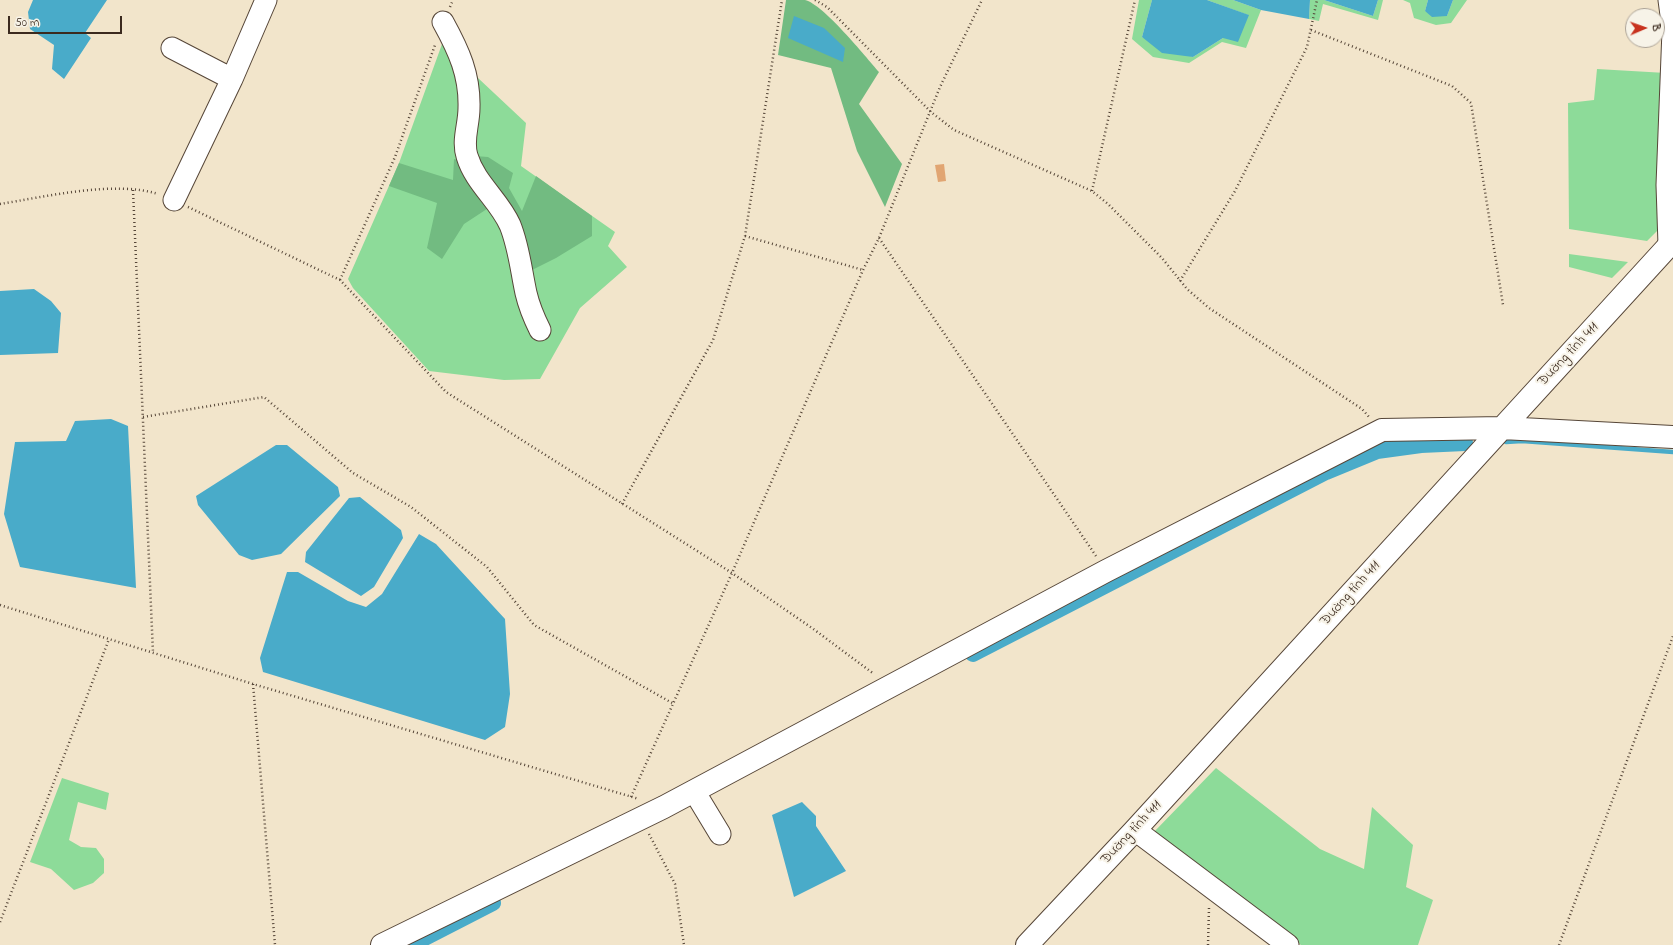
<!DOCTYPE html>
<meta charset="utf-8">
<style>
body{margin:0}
#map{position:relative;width:1673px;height:945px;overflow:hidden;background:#f2e5cb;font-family:"Indie Flower",sans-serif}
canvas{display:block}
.north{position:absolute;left:1625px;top:8px;width:40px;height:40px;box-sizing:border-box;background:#f7f3e8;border:1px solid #aca397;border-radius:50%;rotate:88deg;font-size:11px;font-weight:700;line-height:16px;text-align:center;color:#3b2a1e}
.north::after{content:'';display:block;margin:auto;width:14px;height:18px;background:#c8321e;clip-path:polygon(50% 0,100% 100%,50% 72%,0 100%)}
.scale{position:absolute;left:8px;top:16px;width:114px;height:18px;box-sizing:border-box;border:2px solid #3b2a1e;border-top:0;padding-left:5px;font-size:12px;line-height:14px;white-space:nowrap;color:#3b2a1e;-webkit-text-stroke:3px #f7f3e8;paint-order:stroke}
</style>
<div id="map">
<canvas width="1673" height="945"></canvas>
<div class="north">B</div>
<div class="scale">50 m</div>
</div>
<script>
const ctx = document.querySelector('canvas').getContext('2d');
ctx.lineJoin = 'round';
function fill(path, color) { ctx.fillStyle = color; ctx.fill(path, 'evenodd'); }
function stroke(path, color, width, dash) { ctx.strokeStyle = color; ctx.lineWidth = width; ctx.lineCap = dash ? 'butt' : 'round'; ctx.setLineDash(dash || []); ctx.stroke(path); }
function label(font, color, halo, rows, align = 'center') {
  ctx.font = font + ' "Indie Flower",sans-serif'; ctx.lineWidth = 4; ctx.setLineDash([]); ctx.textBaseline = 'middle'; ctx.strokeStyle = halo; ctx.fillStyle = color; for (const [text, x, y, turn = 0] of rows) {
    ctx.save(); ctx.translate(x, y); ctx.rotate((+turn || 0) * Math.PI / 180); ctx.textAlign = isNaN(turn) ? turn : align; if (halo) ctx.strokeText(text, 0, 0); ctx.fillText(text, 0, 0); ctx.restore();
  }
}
fill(new Path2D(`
 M1139,0H1152L1142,37L1193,57L1223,38L1248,15L1207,0H1233L1261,10L1246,48L1222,42L1189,63L1153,57L1132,39Z
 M1310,0H1324L1373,16L1378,0H1383L1378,20L1323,4L1319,21L1309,19Z
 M1403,0H1428L1425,11L1447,16L1453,0H1467L1451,23L1436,25L1414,18L1410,3Z
 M446,33L456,35L478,78L526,123L521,166L615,232L608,246L627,267L580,308L540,379L504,380L429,371L353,288L348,279L399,163Z
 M1597,69L1666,73L1662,226L1647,241L1569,229L1568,103L1594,100Z
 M1569,254L1628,262L1612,278L1569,267Z
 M1216,768L1320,849L1364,869L1372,807L1413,845L1406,887L1433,900L1418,945H1301L1152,834Z
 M62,778L109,793L106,810L78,802L69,840L81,847L96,848L104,859V873L93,883L74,890L51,869L30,862Z`), '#8ddb99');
fill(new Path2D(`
 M786,0C792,0 799,0 805,0C823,4 866,57 879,72L859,104L902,164L885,207L857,151L831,68L778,55Z
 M474,156L488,157L513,173L509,188L522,211L536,176L592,216V236L556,258L532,270Z
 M454,159L462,161L490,207L464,224L442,259L427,248L437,203L389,186L399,163L453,180Z`), '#72bb81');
fill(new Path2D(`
 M33,0H107L85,33L91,38L64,79L52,69L54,45L30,29L28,12Z
 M1152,0H1207L1249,15L1238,42L1223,38L1193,57L1162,53L1142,37Z
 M1233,0H1310L1309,19L1261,10Z
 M1324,0H1378L1373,16Z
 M1428,0H1453L1447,16L1432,17L1425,11Z
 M794,16L824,28L845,48L843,62L788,38Z
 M34,289L51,301L61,313L58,353L0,355V291Z
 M111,419L128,426L136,588L20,567L4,514L15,442L66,441L75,421Z
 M276,445H287L338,487L340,496L281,554L252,560L239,555L198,505L196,496Z
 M360,497L401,530L403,538L374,587L361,596L305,562L306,552L349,498Z
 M419,534L436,544L505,619L510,694L505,727L485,740L263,672L260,658L287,572H298L348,601L366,607L382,594Z
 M802,802L816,816V826L846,871L794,897L772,815Z`), '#49abc9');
stroke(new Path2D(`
 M1506,442L1522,441L1673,452`), '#49abc9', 4.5);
stroke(new Path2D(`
 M973,654L1326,472L1377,451L1421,445L1465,443
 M411,945L493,903`), '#49abc9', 16);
fill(new Path2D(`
 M944,164L946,181L938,182L935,165Z`), '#e1a572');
const minor = new Path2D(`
 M1669,0L1673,30L1667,185L1669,245
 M443,22C459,51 470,75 469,108C469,125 462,140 467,156C475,183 499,200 510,225C519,247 521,270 526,293C529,306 534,318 540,330
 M172,48L232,79
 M174,200L232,79L266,0
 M694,791L720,834
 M1135,830L1288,945`);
const major = new Path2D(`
 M382,945L664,807L1106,571L1382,430L1502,428L1673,437
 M1027,945L1135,830L1673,241`);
stroke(minor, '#564638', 23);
stroke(major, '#564638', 24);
stroke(new Path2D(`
 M815,0L827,7L931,112L954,130L1092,191L1108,204L1162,258L1187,289L1209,308L1362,409L1369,417
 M450,7L453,0
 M1311,30L1452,86L1471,103L1503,305
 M133,190L153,653
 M1092,191L1135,0
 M0,204C44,197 115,180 158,194
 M188,207L340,280L446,392L732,573L812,628L874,674
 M745,236L863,270
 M879,238L1096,556
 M340,280L395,157L435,45
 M1180,281L1235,191L1307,47L1317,0
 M143,417L264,397L353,473L411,507L487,567L534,625L674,704
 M622,504L713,340L745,236L782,0
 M0,605L253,684L639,799
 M253,684L275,945
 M631,797L732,573L863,270L879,238L940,87L982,0
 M649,834L675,884L684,945
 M0,922L109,639
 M1208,945L1209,908
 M1559,945L1673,636`), '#564638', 2.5, [1, 3]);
stroke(minor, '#fff', 21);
stroke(major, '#fff', 22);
label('14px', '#3b2a1e', '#f7f3e8', [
 ["Đường tỉnh 411",1569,355,-47],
 ["Đường tỉnh 411",1351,594,-48],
 ["Đường tỉnh 411",1132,833,-47]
]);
</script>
